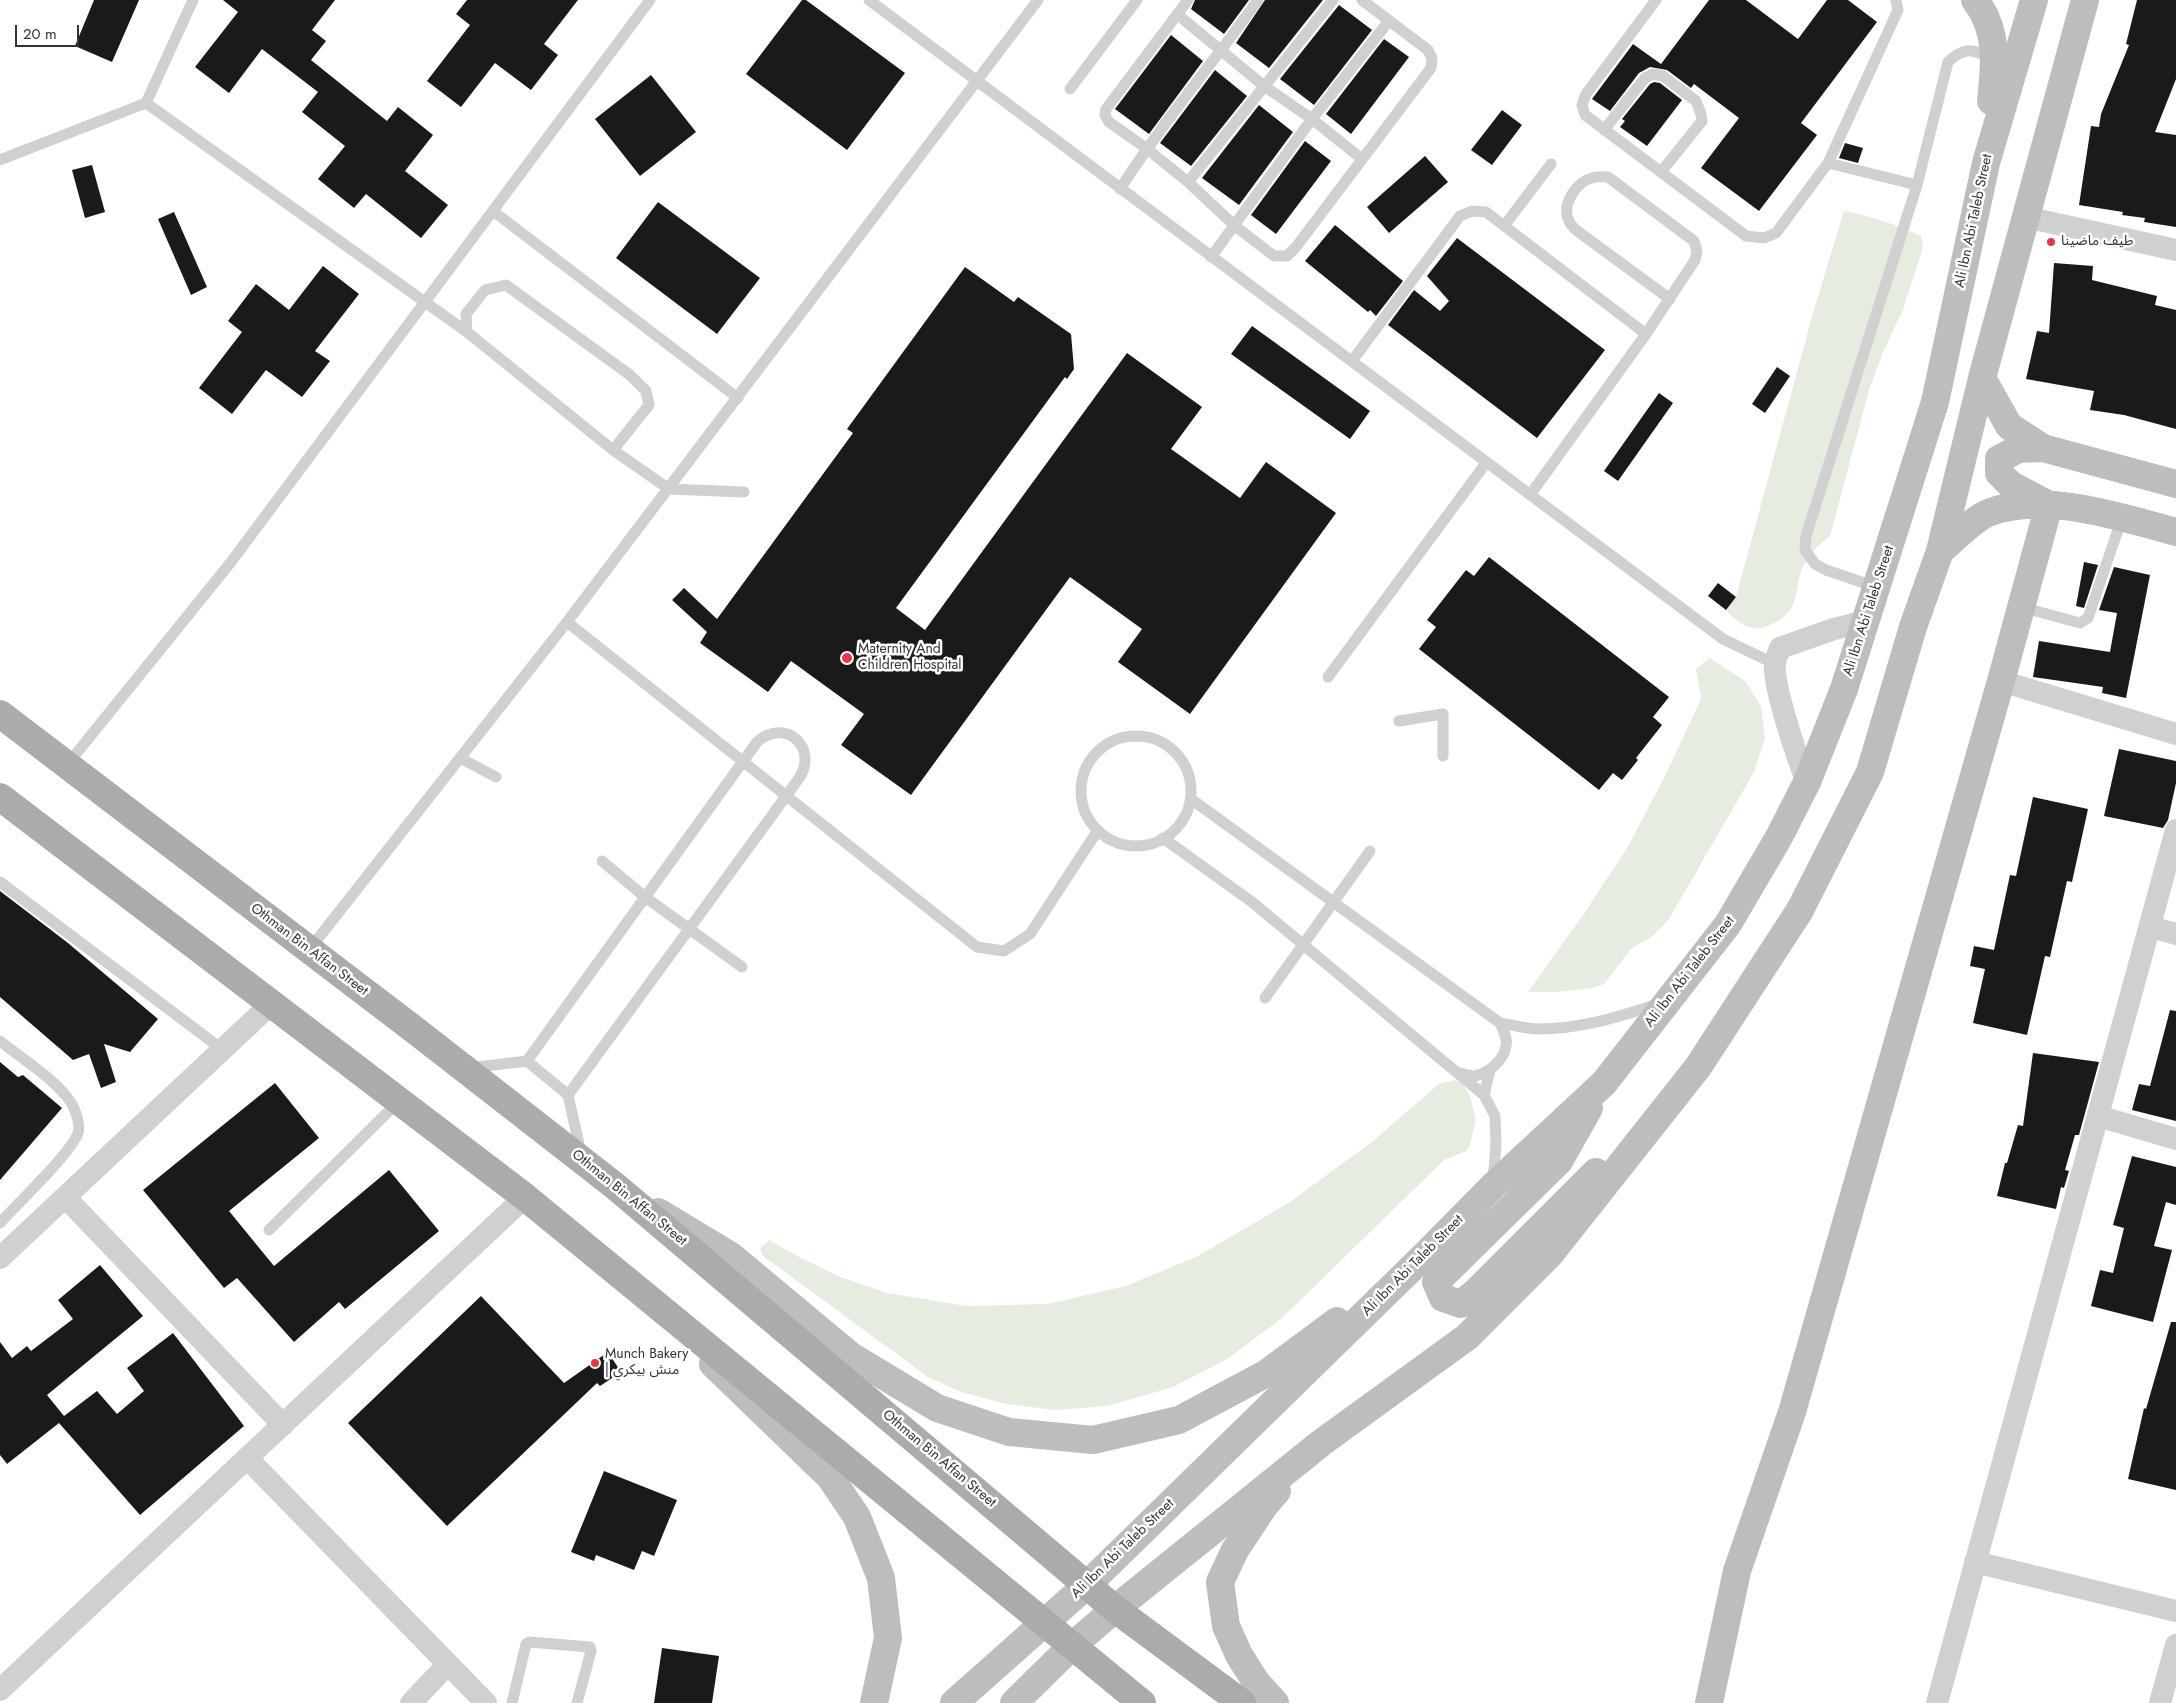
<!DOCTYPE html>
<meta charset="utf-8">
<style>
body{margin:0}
#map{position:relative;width:2176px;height:1703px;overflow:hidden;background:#fff;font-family:Jost,sans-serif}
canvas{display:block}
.scale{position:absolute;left:15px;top:25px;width:64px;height:22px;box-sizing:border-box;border:2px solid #333;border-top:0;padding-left:6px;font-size:15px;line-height:18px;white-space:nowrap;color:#333;-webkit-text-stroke:4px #fff;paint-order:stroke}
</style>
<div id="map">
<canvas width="2176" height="1703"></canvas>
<div class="scale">20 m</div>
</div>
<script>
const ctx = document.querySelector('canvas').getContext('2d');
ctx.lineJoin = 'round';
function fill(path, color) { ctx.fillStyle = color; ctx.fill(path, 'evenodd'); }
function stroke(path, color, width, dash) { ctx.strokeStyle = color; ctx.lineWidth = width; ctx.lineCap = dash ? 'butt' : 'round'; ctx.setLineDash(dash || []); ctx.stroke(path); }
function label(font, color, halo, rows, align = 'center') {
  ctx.font = font + ' Jost,"Noto Sans Arabic",sans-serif'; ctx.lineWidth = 5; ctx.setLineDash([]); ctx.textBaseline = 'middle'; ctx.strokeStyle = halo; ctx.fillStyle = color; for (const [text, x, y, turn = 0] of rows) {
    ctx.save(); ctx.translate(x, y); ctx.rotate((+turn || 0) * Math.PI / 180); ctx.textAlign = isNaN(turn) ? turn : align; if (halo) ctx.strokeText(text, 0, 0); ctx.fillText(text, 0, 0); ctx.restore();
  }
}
fill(new Path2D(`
 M1844,211C1870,216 1898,225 1921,236L1923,247L1904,307L1883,352L1869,390L1830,536C1820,544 1810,552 1804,564C1797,578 1798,595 1791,609C1788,614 1781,619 1776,622C1756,634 1740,627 1726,610L1736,597L1813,313Z
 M1710,658L1745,681L1761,706L1765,739L1754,772L1669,919L1654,935L1631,949L1604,984L1592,988L1558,992H1528L1583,915L1629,845L1667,772L1701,699L1696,669Z
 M1456,1080L1463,1084L1470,1096L1476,1120L1470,1144L1466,1151L1444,1160L1281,1319L1227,1359L1173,1387L1107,1406L1055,1410L1007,1404L961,1392L928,1377L763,1256L760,1248L769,1240L799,1257L840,1277L887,1293L966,1306L1047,1304L1126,1286L1198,1256L1290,1202L1373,1141L1439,1084Z`), '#e6ecdf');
fill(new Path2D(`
 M94,0H139L112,62L75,46Z
 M223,0H335L312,30L326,41L311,60L387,121L398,107L433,135L405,171L448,205L421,238L366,194L354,208L318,179L345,146L302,112L318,92L262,49L229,93L195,67L238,12Z
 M467,0H578L544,44L558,55L531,90L495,63L461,107L427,81L470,25L456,14Z
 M802,0H806L905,73L847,150L746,74Z
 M1195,0H1249L1224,34L1191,9Z
 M1265,0H1323L1269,68L1236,43Z
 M1709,0H1746L1798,39L1827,0H1848L1877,22L1801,123L1817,135L1759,211L1701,168L1739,118L1694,84L1691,88L1667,70L1650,67L1639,73L1610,111L1592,99L1633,44L1661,64Z
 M2137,0H2176V79L2155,132L2176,135V227L2144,222L2145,218L2122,215L2123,212L2079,205L2091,126L2099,127L2101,114L2129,45L2126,44Z
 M1339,5L1372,30L1314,105L1280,79Z
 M1171,35L1203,61L1149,134L1115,109Z
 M1384,39L1409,57L1351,134L1326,114Z
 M1215,70L1247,96L1191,166L1160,143Z
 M651,75L696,132L640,176L595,119Z
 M1654,82L1660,83L1682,100L1647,146L1620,127L1625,121L1622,119L1650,84Z
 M1259,105L1293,132L1239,205L1202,178Z
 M1502,110L1522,125L1492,165L1471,150Z
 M1305,141L1331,161L1276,234L1251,215Z
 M1845,143L1863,148L1858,163L1839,158Z
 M1425,156L1448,182L1389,233L1367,207Z
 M92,165L105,212L85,218L72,170Z
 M658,202L760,278L717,334L616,258Z
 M174,212L207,287L191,295L158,219Z
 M1335,225L1403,281L1376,316L1370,310L1368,312L1305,261Z
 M1457,238L1605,350L1537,438L1388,325L1414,290L1440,311L1449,301L1427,276Z
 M2054,263L2093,266L2092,280L2157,296L2155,305L2176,310V429L2124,415L2090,410L2094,391L2026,379L2037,331L2049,333Z
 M323,266L359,294L315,351L330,361L302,397L266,370L232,414L199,388L242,332L228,321L256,284L289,310Z
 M965,267L1014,302L1018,297L1071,334L1074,369L1067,379L1065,377L896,608L925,630L1127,353L1202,407L1171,449L1240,498L1266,462L1336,513L1190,714L1118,662L1142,629L1070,577L911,795L841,745L864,714L791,661L768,692L700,643L707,632L672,600L684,588L717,619L853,433L847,429Z
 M1252,326L1370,411L1350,439L1231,354Z
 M1777,367L1790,376L1765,413L1752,404Z
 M1659,393L1673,403L1618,481L1604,471Z
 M1489,557L1669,697L1653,717L1662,725L1636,758L1638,760L1622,780L1613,773L1599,790L1419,649L1436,627L1427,620L1466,570L1474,576Z
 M2084,562L2098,565L2084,608L2076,606Z
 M2114,567L2150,575L2126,698L2102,693L2103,687L2033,677L2039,641L2110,652L2117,613L2099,610Z
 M1718,583L1736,597L1726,610L1708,596Z
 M2119,749L2176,761V783L2168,820L2163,828L2104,816Z
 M2033,797L2088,809L2072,882L2067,881L2050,957L2045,956L2027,1035L1973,1023L1985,969L1970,966L1974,946L1994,950L2010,875L2016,876Z
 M0,891L68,943L158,1019L130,1052L104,1044L116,1082L101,1088L89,1054L73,1060L0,997Z
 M2170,1010L2176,1011V1121L2132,1110L2139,1084L2150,1086Z
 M2033,1053L2099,1062L2079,1135H2075L2065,1170L2069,1171L2064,1188L2061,1187L2056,1209L1997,1196L2005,1163H2007L2018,1125L2023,1126Z
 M0,1062L18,1077L23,1075L62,1108L0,1180Z
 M275,1083L319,1138L229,1211L274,1266L389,1170L439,1231L345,1309L339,1302L294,1342L237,1278L224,1288L143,1190Z
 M2132,1156L2176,1167V1205L2166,1202L2154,1246L2172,1250L2153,1322L2091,1306L2100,1270L2113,1273L2124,1228L2113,1225Z
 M100,1265L143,1316L47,1395L64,1416L97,1391L117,1414L144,1391L127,1368L173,1333L244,1426L140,1515L59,1423L7,1464L0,1455V1342L12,1358L27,1346L31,1351L73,1319L58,1300Z
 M481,1296L564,1383L608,1352L621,1372L600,1386L597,1383L447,1526L348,1423Z
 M2171,1322H2176V1490L2128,1479L2144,1408L2146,1409Z
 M604,1471L677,1500L654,1556L642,1551L634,1570L596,1555L594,1561L571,1552Z
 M662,1648L719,1656L712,1703H654Z`), '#1a1a1a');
stroke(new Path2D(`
 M869,0L1723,639L1775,664
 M1188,0L1106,109L1105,115L1109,122L1146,148L1188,182L1235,226L1274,256H1287L1296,247L1431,68L1432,58L1428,50L1362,0
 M1656,0L1586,94L1582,105L1585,115L1746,236L1764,238L1776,233L1828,163L1917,185
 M1177,14L1264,86L1312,119L1362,159
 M1070,89L1137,0
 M146,103L467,332
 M1604,130L1645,78L1653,74L1663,76L1696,101L1701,114L1702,121L1661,172
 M0,160L146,103L193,0
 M1828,163L1898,10L1896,0
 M1188,182L1333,0
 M1120,189C1162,123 1213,63 1258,0
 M493,211L738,398
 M1504,226L1551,164
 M1211,257L1312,119L1388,22
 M1352,361L1460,216L1472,211L1486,212L1646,334
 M613,450L649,405L646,391L630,375L506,285L485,290L466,314L467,332L613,450L669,489L744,492
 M1530,495L1646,334L1695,260L1697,251L1694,241L1608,177C1603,177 1597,176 1592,178C1576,182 1561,205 1569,221C1570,224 1574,228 1576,230L1670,299
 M1876,587L1826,570L1815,564L1805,550L1806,536L1917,185L1948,62C1964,47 1973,48 1992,59
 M2021,607L2080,623L2088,618L2122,518
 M567,622L977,947L1004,951L1030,934L1098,830
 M1328,677L1486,463
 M1399,721L1443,714V756
 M1081 791a55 55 0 1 1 110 0a55 55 0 1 1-110 0Z
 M460,758L496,777
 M67,765L231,562L650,0
 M1191,799L1500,1023C1512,1025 1526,1029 1538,1029C1580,1029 1619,1017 1658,1004
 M1163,838L1252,902L1484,1095L1495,1116L1496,1144L1493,1181
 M602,861L645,897L742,967
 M0,882L223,1050
 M309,950L567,622L1038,0
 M1265,998L1370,851
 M0,1041C22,1059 49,1075 67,1097C74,1105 81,1123 78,1133C71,1153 17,1204 0,1223
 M527,1061L568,1095
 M469,1068L527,1061L757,742C784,718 818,745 800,777L568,1095L581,1153
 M1459,1073C1464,1074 1471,1076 1475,1076C1489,1073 1504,1060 1506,1046C1508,1038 1503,1030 1500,1023
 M1484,1095L1490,1070
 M269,1230L398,1102
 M512,1703L526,1644L529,1642L590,1647L591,1651L577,1703`), '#d0d0d0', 11);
stroke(new Path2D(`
 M2025,217L2176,250
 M2001,681L2176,734
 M1807,782C1798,760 1772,684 1775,663C1776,658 1778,653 1780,648L1834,629L1866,621
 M2150,927L2176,934
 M2098,1116L2176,1139
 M66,1198L283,1425
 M0,1258L270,1005
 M247,1458L486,1703
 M1975,1562L2176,1611
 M0,1690L525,1197
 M411,1703L448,1664
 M1937,1703L2176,830
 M2160,1703L2176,1645`), '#d0d0d0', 22);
stroke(new Path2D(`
 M1975,0C1999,31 1995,65 1991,101
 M1982,378L2009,426L2043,448L2176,484
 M1940,551C1952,541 1975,518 1988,513C2044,491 2120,517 2176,532
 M1589,1108L1559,1161L1436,1282L1443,1298L1461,1304L1476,1292L1596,1172
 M658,1212L731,1256L851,1356L937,1408L1009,1432L1093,1440L1179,1420L1267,1373L1337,1321
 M713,1364L830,1477L857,1517L881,1578L888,1638L874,1703
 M954,1703L1088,1584L1426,1254L1493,1186L1604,1083L1728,924L1779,837L1807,782L1844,689L1935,402L1986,163L2034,0
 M1014,1703L1072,1646L1115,1609L1321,1443L1467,1337L1550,1254L1698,1067L1800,910L1870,772L1913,627L1940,551L1982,378L2085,0
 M1275,1703L1256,1682L1239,1655L1226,1626L1220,1582L1235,1550L1264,1506L1277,1491
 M1709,1703L1737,1571L1792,1412L2001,681L2049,505L2011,485L1999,473V459L2018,449L2043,448`), '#bdbdbd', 28);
stroke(new Path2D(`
 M0,714L416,1031L615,1186L1115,1609L1242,1703
 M0,797L525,1197L1142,1703`), '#ababab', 28);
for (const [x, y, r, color] of [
 [2051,242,5,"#e63946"],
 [847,658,6,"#e63946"],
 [595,1363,5,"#e63946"]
]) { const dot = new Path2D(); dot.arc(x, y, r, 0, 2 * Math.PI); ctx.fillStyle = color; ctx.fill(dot); stroke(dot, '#fff', 2); }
label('14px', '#333', '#fff', [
 ["Ali Ibn Abi Taleb Street",1974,221,-78],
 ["Ali Ibn Abi Taleb Street",1869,611,-72],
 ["Othman Bin Affan Street",309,950,37],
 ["Ali Ibn Abi Taleb Street",1690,972,-52],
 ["Othman Bin Affan Street",629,1198,39],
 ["Ali Ibn Abi Taleb Street",1413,1266,-45],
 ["Othman Bin Affan Street",939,1459,40],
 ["Ali Ibn Abi Taleb Street",1123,1549,-44]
]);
label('14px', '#333', '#fff', [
 ["طيف ماضينا",2061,242],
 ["Maternity And",858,650],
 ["Children Hospital",858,666],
 ["Munch Bakery",605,1355],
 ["| منش بيكري",605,1371]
], 'left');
</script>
